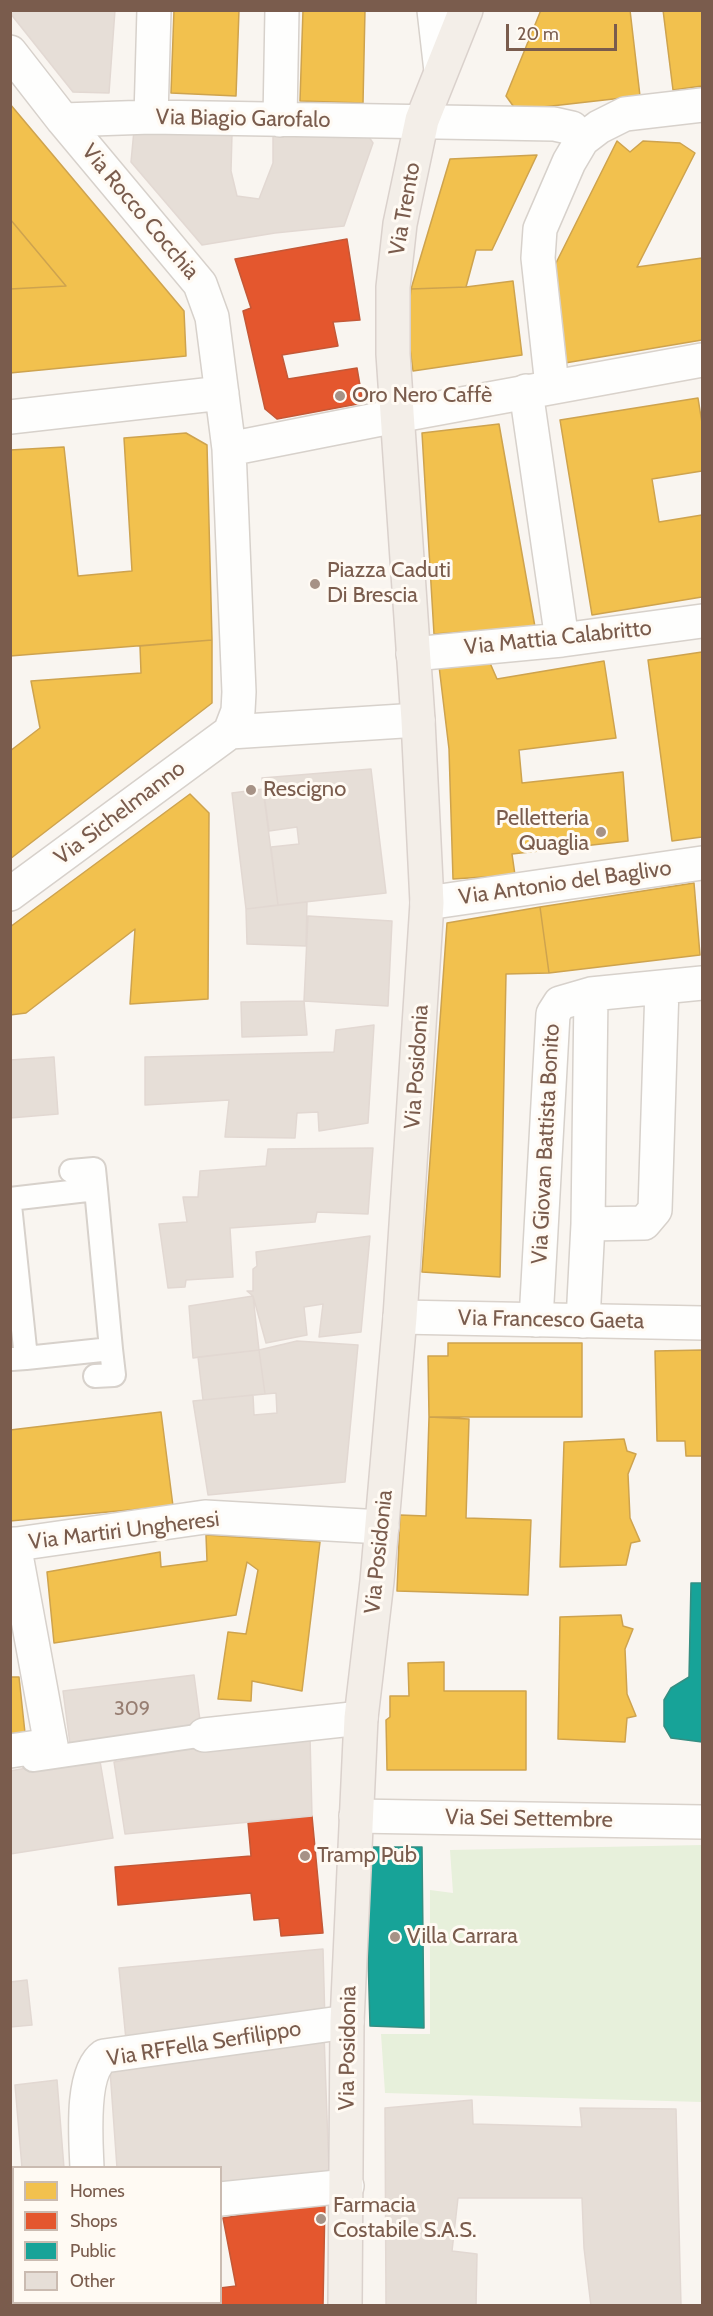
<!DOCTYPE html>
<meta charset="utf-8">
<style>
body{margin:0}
#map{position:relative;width:713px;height:2316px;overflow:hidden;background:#f9f5f0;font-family:Cabin,sans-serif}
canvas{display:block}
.frame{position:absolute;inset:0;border:12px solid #7a5c4d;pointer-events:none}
.legend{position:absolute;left:12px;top:2166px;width:210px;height:138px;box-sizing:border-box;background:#fffaf3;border:2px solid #cabbb1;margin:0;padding:8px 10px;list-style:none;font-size:18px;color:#7a5c4d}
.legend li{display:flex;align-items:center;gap:12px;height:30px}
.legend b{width:30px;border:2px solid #cabbb1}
.scale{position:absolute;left:506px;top:24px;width:111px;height:27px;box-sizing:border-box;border:3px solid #7a5c4d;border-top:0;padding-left:8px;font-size:18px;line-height:21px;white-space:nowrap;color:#7a5c4d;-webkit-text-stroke:4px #fffaf3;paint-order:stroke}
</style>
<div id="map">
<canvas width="713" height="2316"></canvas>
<div class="frame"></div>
<ul class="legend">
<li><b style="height:16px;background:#f2c14e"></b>Homes</li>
<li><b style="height:16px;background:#e4572e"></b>Shops</li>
<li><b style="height:16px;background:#17a398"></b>Public</li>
<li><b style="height:16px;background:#e6ded7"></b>Other</li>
</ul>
<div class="scale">20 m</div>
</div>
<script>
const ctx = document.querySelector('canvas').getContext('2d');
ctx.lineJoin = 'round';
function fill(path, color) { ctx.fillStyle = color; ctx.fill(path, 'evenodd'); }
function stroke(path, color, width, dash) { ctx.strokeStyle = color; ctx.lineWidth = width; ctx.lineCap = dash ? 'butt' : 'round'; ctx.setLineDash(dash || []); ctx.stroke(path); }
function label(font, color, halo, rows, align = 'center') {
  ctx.font = font + ' Cabin,sans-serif'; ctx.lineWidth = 6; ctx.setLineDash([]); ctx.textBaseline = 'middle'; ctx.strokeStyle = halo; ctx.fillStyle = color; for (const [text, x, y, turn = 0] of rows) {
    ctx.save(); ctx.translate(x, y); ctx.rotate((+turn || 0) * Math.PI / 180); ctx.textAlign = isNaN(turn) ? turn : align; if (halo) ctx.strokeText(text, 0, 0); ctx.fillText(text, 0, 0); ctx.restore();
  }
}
fill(new Path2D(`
 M702,1845V2102L385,2093L381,2034H430V1890L453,1893L450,1850Z`), '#e7f0db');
const homes = new Path2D(`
 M174,10H239L236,96L171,93Z
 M303,10H365L363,103L300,101Z
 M541,10H630L640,96L516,110L506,96Z
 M663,10H702V86L673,90Z
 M10,104L184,311L186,356L10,373V289L66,286L10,219Z
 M617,141L630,152L643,141L680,143L695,153L637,267L702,258V340L565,363L554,267Z
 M537,155L492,250H476L466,287L411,289L450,159Z
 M10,219L66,286L10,289Z
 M513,281L522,355L413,371L407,326L411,289L466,287Z
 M698,398L702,423V471L652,479L659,522L702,515V597L592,615L560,420Z
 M499,424L535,627L434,634L422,433Z
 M186,433L207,445L212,640L10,656V450L64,447L78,576L132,571L124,438Z
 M212,640V703L10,859V751L40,728L31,681L141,673L140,646Z
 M702,652V837L672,841L648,660Z
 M604,661L616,738L519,750L522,783L623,772L628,841L512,854L515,875L453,879L449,749L439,666L490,663L497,679Z
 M190,794L209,813L208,999L130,1004L135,929L26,1013L10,1015V927Z
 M694,883L700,955L549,973L540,907Z
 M540,907L549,973L506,974L500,1277L422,1272L447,923Z
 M448,1343H582V1417H429L428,1356H448Z
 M702,1350V1456H686L685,1441H657L655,1351Z
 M161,1412L173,1506L10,1521V1430Z
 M429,1417L469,1419L466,1518L531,1520L528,1595L397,1591L400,1515L426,1516Z
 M624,1439L627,1451L636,1454L628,1474L630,1518L640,1541L631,1543L626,1565L560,1567L564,1442Z
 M206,1535L320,1542L302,1691L252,1681L251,1701L218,1699L228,1632L246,1634L258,1570L247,1562L236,1615L54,1643L47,1572L160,1552L161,1567L207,1561Z
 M621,1615L623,1626L633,1629L625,1649L627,1694L636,1716L627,1718L625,1742L558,1739L560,1617Z
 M444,1662V1691H526V1770H387L386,1720L390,1717V1696H409L408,1663Z
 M10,1677H19L25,1733L10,1734Z`);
fill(homes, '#f2c14e');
stroke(homes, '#cea34e', 1.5);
const shops = new Path2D(`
 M347,239L360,320L333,322L338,346L282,355L288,379L357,368L363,403L277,419L265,409L243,311L251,308L235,259Z
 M312,1816L323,1933L281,1936L279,1918L254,1920L251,1893L118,1905L115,1867L251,1856L248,1822Z
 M325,2202L323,2306H105V2302H220V2288L236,2286L223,2218Z`);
fill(shops, '#e4572e');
stroke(shops, '#c45837', 1.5);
const public = new Path2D(`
 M691,1583H702V1742L671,1738L664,1726V1700L671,1688L689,1677Z
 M365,1847H422L424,2028L370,2026Z`);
fill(public, '#17a398');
stroke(public, '#358e82', 1.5);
const building = new Path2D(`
 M10,10H115L109,93L73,92L10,13Z
 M134,130L232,134L231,171L237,196L259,199L273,163V134L369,137L373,143L344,226L275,233L202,245L131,162Z
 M371,769L386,893L278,905L271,847L299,844L297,827L269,831L262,778Z
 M263,789L278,905L246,909L232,793Z
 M307,902L306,946L247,944L246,909Z
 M308,916L392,921L388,1006L304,1001Z
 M304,1001L307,1035L242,1037L241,1002Z
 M374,1025L368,1123L319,1131L318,1112L297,1113L295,1138L225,1137L229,1100L145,1105V1057L334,1052L336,1030Z
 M54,1057L58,1114L10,1118V1060Z
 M373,1148L368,1214L317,1212L315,1222L230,1228L233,1277L186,1280L185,1287L168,1288L159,1224L187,1222L183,1197H198L200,1171L266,1166L268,1149Z
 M370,1236L361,1332L319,1337L323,1304L304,1307L307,1335L266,1343L253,1296L247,1291H253V1269L257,1266L256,1252Z
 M253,1296L259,1350L193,1358L189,1306Z
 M297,1341L358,1345L345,1482L208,1495L193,1401L253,1395L254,1415L277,1413L276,1393L265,1394L259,1350Z
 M259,1350L265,1394L203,1400L198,1357Z
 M194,1675L201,1728L70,1744L63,1691Z
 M292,1731L310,1737L312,1816L125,1834L114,1762Z
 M99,1755L113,1838L10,1854V1771Z
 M323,1949L325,2023L126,2040L119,1968Z
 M27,1980L32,2025L10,2027V1982Z
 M324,2034L329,2173L220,2185V2168H117L110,2070Z
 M57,2080L64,2168H22L15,2085Z
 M472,2100L473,2124L582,2127L580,2108L676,2109L681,2306H591L584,2248L582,2198H458L452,2251L477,2254L476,2306H386L385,2108Z
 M10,2204H14V2249H10Z`);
fill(building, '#e6ded7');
stroke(building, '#e2d8d2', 1.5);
const lane = new Path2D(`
 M71,1171L94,1169L96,1189
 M10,1199L96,1189L111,1349L26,1358
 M10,1205L26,1358L12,1359
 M95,1376L114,1375L111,1349
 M33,1760L204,1735`);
const street = new Path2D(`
 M434,10L441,71
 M10,52L63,120L200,284L212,317L229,449L239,692L238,711L230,732
 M151,117L154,10
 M63,120L151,117L554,124L572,128L582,140
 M280,120L282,10
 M552,386L538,258L540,229L569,162L582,140L599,127L625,114L702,105
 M526,391L562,640
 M10,417L222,393
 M229,449L396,416
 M413,654L562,640L702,621
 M230,732L418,720
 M10,894L230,732
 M427,903L702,863
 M588,1224L591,994
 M536,1320L553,1014L560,1003L591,994L702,983
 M583,1321L588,1224L644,1223L655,1210L662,987
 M10,1545L205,1517L382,1527
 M204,1735L361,1718
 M10,1751L51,1745L14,1544
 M87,2168C86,2140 80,2073 104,2056L347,2022
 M220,2199L347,2186
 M10,2289H14
 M59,2302L61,2306`);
const secondary = new Path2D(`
 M396,416L702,360
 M400,1317L702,1323
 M356,1816L702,1822`);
const primary = new Path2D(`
 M345,2306L347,2022L361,1718L377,1581L400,1317L427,903L418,720L393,354V287L400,224L422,120L466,10`);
stroke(lane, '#d7d1cb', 26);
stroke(street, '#d7d1cb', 36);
stroke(secondary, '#d9d2cb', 36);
stroke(primary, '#dad1cc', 36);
stroke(lane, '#fefefd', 22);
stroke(street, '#fefefd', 33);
stroke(secondary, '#fefefd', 33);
stroke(primary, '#f3eee8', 33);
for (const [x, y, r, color] of [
 [340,396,6,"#a69286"],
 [315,584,6,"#a69286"],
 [251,790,6,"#a69286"],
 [601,832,6,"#a69286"],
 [305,1856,6,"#a69286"],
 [395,1937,6,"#a69286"],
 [321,2219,6,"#a69286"]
]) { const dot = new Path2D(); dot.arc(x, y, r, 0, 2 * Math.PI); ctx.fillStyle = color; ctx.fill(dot); stroke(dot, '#fffaf3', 2); }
label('20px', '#977e72', null, [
 ["309",132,1709]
]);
label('22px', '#7a5c4d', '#fffaf3', [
 ["Via Biagio Garofalo",243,119,1],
 ["Via Trento",405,209,-80],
 ["Via Rocco Cocchia",140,212,50],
 ["Via Mattia Calabritto",558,638,-6],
 ["Via Sichelmanno",120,813,-37],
 ["Via Antonio del Baglivo",565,883,-8],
 ["Via Posidonia",417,1067,-86],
 ["Via Giovan Battista Bonito",546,1144,-87],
 ["Via Francesco Gaeta",551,1320,1],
 ["Via Martiri Ungheresi",124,1531,-7],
 ["Via Posidonia",379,1552,-84],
 ["Via Sei Settembre",529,1819,1],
 ["Via RFFella Serfilippo",204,2044,-9],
 ["Via Posidonia",348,2048,-89]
]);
label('22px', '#7a5c4d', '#fffaf3', [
 ["Oro Nero Caffè",352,396],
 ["Piazza Caduti",327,571],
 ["Di Brescia",327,596],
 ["Rescigno",263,790],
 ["Pelletteria",589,819,"right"],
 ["Quaglia",589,844,"right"],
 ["Tramp Pub",317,1856],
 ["Villa Carrara",407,1937],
 ["Farmacia",333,2206],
 ["Costabile S.A.S.",333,2231]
], 'left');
</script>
